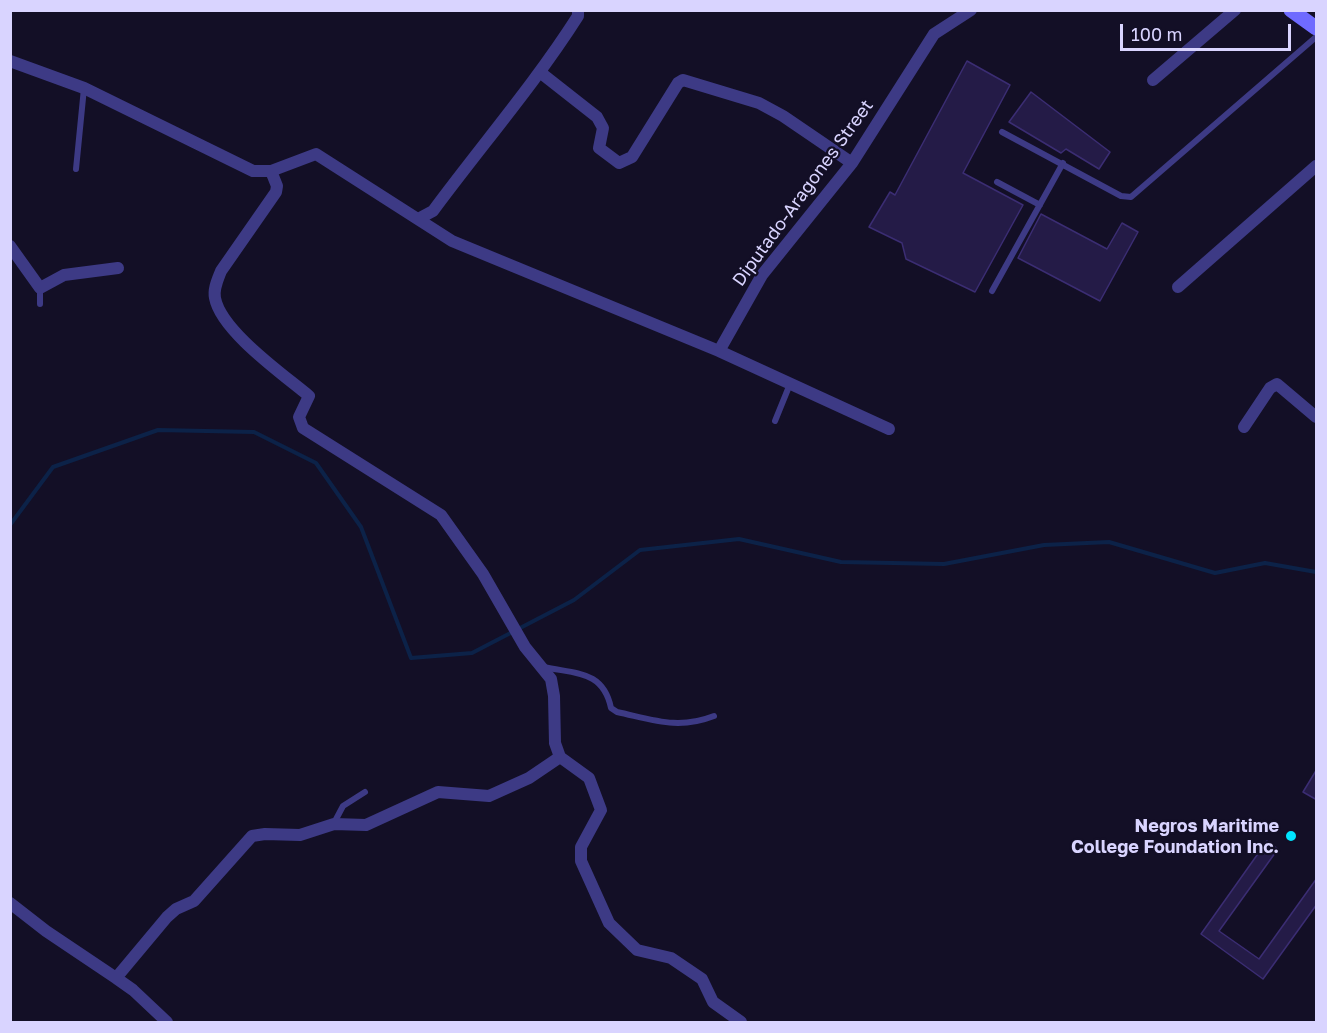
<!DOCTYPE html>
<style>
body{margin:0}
#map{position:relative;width:1327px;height:1033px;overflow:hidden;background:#130f26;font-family:"Golos Text",sans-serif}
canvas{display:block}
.frame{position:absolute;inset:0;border:12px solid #d9d4ff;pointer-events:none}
.scale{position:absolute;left:1120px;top:24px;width:171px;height:27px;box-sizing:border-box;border:3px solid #d9d4ff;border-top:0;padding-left:8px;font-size:18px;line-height:21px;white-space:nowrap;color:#d9d4ff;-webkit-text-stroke:4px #130f26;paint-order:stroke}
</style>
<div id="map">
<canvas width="1327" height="1033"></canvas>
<div class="frame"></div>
<div class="scale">100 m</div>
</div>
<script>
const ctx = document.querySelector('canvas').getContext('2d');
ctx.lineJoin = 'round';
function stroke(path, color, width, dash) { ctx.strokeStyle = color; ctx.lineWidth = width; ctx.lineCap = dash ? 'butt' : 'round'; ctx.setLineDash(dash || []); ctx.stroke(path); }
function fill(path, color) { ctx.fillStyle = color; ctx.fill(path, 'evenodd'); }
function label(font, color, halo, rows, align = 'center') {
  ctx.font = font + ' "Golos Text",sans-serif'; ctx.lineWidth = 4.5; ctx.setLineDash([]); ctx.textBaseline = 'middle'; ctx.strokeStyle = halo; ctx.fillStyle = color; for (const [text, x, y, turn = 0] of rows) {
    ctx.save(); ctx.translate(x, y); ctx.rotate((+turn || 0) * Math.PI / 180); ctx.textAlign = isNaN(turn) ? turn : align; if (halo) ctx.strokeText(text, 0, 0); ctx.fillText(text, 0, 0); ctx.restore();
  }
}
stroke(new Path2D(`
 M10,525L53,467L158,430L254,432L316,463L361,527L411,658L472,653L574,600L640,550L739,539L841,562L944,564L1044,545L1109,542L1215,573L1265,563L1316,572`), '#0c2248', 4);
const building = new Path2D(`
 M967,61L1010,85L963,173L1023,205L975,292L906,259L902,243L869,227L890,192L895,195Z
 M1031,92L1110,152L1099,169L1066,149L1061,153L1009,122Z
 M1041,214L1107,249L1122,223L1138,232L1100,301L1018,258Z
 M1317,769V800L1303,792Z
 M1267,841L1278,849L1219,931L1259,959L1317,878V904L1263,979L1201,934Z`);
fill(building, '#241b47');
stroke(building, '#3b2d73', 1.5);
stroke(new Path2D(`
 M1002,132L1121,196L1131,197L1316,37
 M76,169L84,88
 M997,182L1040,205
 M992,291L1063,163
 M40,304V288
 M775,421L790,384
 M544,667C575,674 603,670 611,708L617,712C654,720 678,730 714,716
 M334,823L343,806L365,792`), '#3d3a85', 6);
stroke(new Path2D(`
 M10,61L84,88L253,171H271L316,154L452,241L719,351L889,429
 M541,73L597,117L603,128L599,148L619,163L632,157L678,83L683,80L759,103L783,116L852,163
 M1153,80L1235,10
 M271,171L277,186L276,192L221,271C218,279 213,289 215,298C221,331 284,375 309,396L299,417L303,428L441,515L483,574L525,647L551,679L554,696L555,743L560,757L589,778L601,810L581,847V861L609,923L637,950L671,958L702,979L713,1002L741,1022
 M418,219L433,211C481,146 534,85 578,16V10
 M10,246L40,288L64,275L118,268
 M1178,287L1316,166
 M719,351L762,275L852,163L934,34L971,10
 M1244,427L1270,388L1277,384L1316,417
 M10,903L46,931L116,978L167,917L176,909L194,901L252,836L265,834L300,835L334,824L366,825L438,792L489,796L529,778L560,757
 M116,978L133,990L167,1022`), '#3d3a85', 12);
stroke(new Path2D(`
 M1291,10L1316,28`), '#6f6bff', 15);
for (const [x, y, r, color] of [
 [1291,836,6,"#00e5ff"]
]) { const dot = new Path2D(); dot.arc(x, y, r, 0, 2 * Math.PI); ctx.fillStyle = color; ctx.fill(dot); stroke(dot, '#130f26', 2); }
label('18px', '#d9d4ff', '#130f26', [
 ["Diputado-Aragones Street",803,193,-54]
]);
label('bold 18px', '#d9d4ff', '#130f26', [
 ["Negros Maritime",1279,826],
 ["College Foundation Inc.",1279,847]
], 'right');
</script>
